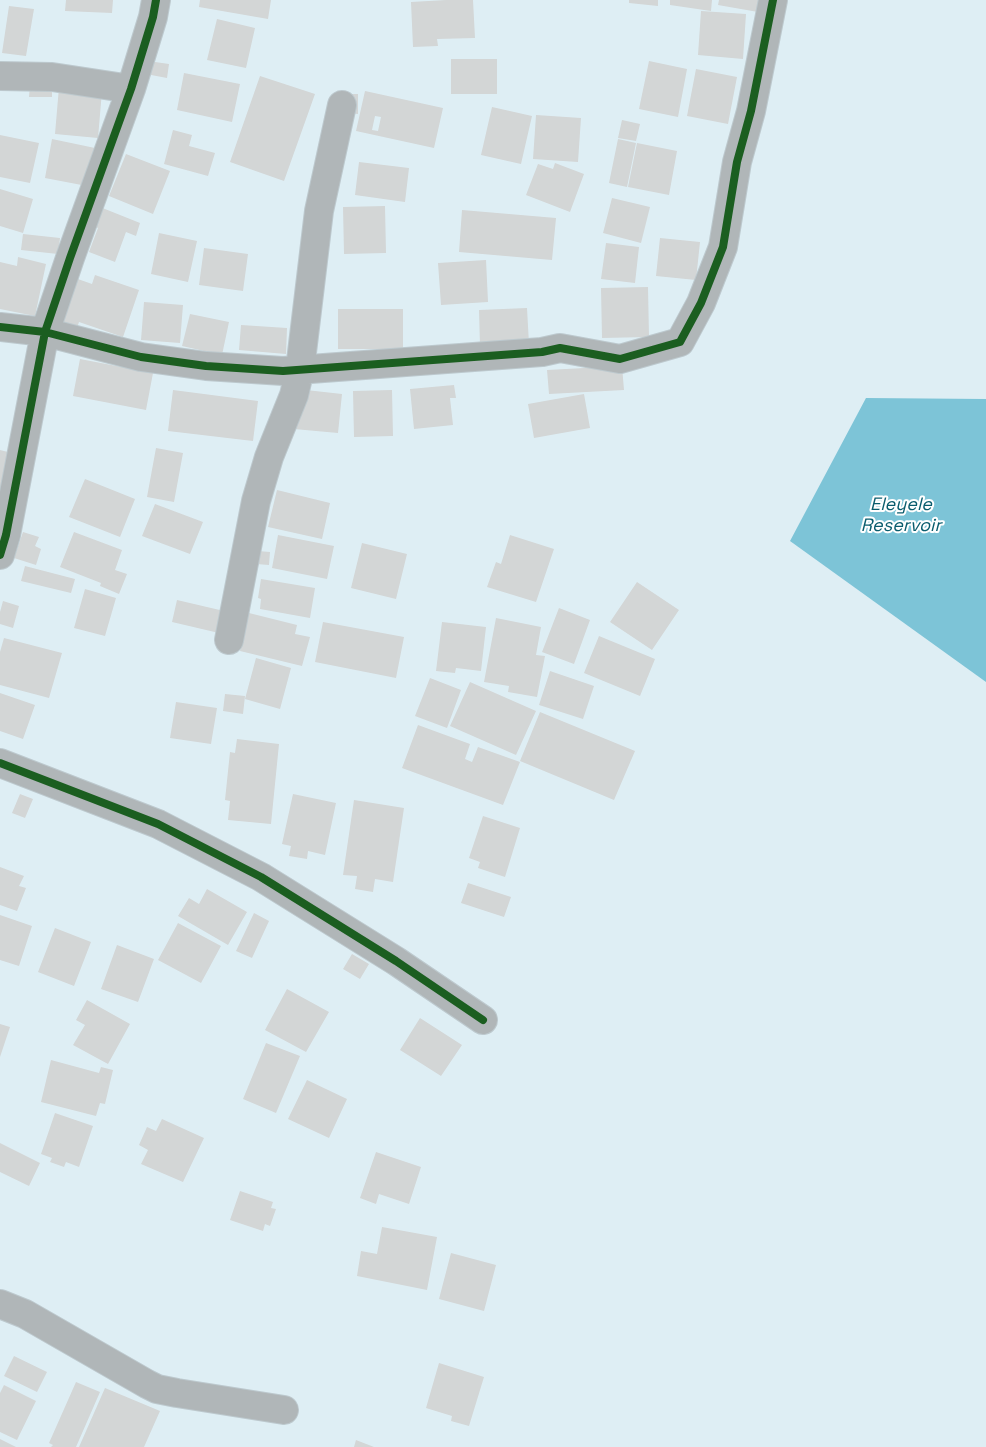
<!DOCTYPE html>
<style>
body{margin:0}
canvas{display:block;background:#deeef4}
</style>
<canvas width="986" height="1447"></canvas>
<script>
const ctx = document.querySelector('canvas').getContext('2d');
ctx.lineJoin = 'round';
function fill(path, color) { ctx.fillStyle = color; ctx.fill(path, 'evenodd'); }
function stroke(path, color, width, dash) { ctx.strokeStyle = color; ctx.lineWidth = width; ctx.lineCap = dash ? 'butt' : 'round'; ctx.setLineDash(dash || []); ctx.stroke(path); }
function label(font, color, halo, rows, align = 'center') {
  ctx.font = font + ' "Space Grotesk",sans-serif'; ctx.lineWidth = 4; ctx.setLineDash([]); ctx.textBaseline = 'middle'; ctx.strokeStyle = halo; ctx.fillStyle = color; for (const [text, x, y, turn = 0] of rows) {
    ctx.save(); ctx.translate(x, y); ctx.rotate((+turn || 0) * Math.PI / 180); ctx.textAlign = isNaN(turn) ? turn : align; if (halo) ctx.strokeText(text, 0, 0); ctx.fillText(text, 0, 0); ctx.restore();
  }
}
fill(new Path2D(`
 M866,398L986,399V682L790,541Z`), '#7dc4d7');
fill(new Path2D(`
 M66,0H113L112,13L65,11Z
 M200,0H271L268,19L199,7Z
 M446,0H473L475,38L437,39L438,46L413,47L411,2Z
 M629,0H658V6L629,3Z
 M670,0H712L711,11L670,5Z
 M719,0H760L758,12L718,5Z
 M9,6L34,9L26,56L2,53Z
 M701,11L746,14L743,59L698,55Z
 M217,19L255,28L246,68L207,60Z
 M451,59H497V94H451Z
 M148,61L169,64L167,78L146,74Z
 M649,61L687,69L678,117L639,109Z
 M696,69L737,77L728,124L687,116Z
 M184,73L240,84L232,122L177,110Z
 M260,76L315,94L284,181L230,162Z
 M30,84H52V97H29Z
 M59,87L102,91L98,138L55,134Z
 M365,91L443,108L434,148L356,131ZM375,116L381,117L378,131L372,130Z
 M347,94H358V114L347,113Z
 M492,107L532,116L521,164L481,155Z
 M536,115L581,118L578,162L533,159Z
 M622,120L640,124L636,141L618,138Z
 M173,130L192,135L189,146L215,153L208,176L164,164Z
 M0,135L39,143L30,183L0,177Z
 M52,139L95,148L87,186L45,178Z
 M618,139L636,143L627,187L609,183Z
 M637,143L677,151L669,195L628,187Z
 M126,154L170,171L153,214L109,196Z
 M359,162L409,168L405,202L355,195Z
 M555,163L584,174L570,212L526,195L538,164L553,169Z
 M0,189L33,199L23,233L0,226Z
 M612,198L650,207L641,243L603,233Z
 M385,206L386,253L344,254L343,207Z
 M100,207L140,223L136,236L126,232L115,262L89,252L98,228L93,226Z
 M462,210L556,218L552,260L459,252Z
 M159,233L197,241L188,282L151,274Z
 M23,234L60,238L58,254L21,250Z
 M660,238L700,242L696,280L656,276Z
 M606,243L639,247L635,283L601,279Z
 M204,248L248,254L243,291L199,285Z
 M18,257L46,264L35,316L0,309V262L17,266Z
 M486,260L488,302L441,305L438,263Z
 M95,275L139,290L123,337L79,322L77,328L60,322L75,278L92,284Z
 M648,287L649,337L602,338L601,288Z
 M144,302L183,305L180,343L141,340Z
 M527,308L529,344L480,346L479,310Z
 M338,309H403V349H338Z
 M190,314L229,322L222,355L182,346Z
 M241,325L287,328L286,354L239,350Z
 M80,359L153,373L146,410L73,396Z
 M622,366L624,390L549,394L547,370Z
 M454,385L456,398H450L453,425L414,429L410,389Z
 M297,389L342,394L338,433L294,429Z
 M173,390L258,401L253,441L168,431Z
 M392,390L393,436L354,437L353,391Z
 M584,394L590,428L534,438L528,404Z
 M156,448L183,453L174,502L147,497Z
 M0,450L12,453L0,494Z
 M85,479L135,499L120,537L69,517Z
 M277,490L330,503L322,539L268,527Z
 M155,504L203,522L190,554L142,536Z
 M23,532L39,537L35,546L41,549L36,565L14,558Z
 M74,532L122,550L115,570L127,574L119,594L100,586L101,583L60,567Z
 M278,535L334,546L327,579L272,568Z
 M510,535L554,549L536,602L487,587L496,562L501,564Z
 M362,543L407,554L396,599L351,588Z
 M258,551L270,552L269,565L256,564Z
 M25,566L75,579L71,593L21,581Z
 M261,579L315,588L310,618L260,609L261,599L258,598Z
 M637,582L679,610L652,650L610,622Z
 M85,589L116,598L105,636L74,628Z
 M177,600L224,611L219,633L172,622Z
 M3,601L19,606L13,628L0,624V612Z
 M559,608L590,620L574,664L542,652Z
 M249,613L297,625L295,634L310,637L302,666L240,651Z
 M496,618L541,627L536,655L545,656L537,697L508,692L509,686L484,682Z
 M323,622L404,637L396,678L315,662Z
 M442,622L486,627L481,671L456,668L455,673L436,671Z
 M599,636L655,659L640,696L584,673Z
 M4,638L62,653L49,698L0,685V652Z
 M256,658L291,668L280,709L245,699Z
 M550,671L594,686L583,719L539,705Z
 M430,678L461,690L447,728L415,716Z
 M470,682L536,711L516,755L450,726Z
 M0,693L35,705L23,739L0,731Z
 M225,694L245,696L243,714L223,711Z
 M176,702L217,708L211,744L170,738Z
 M540,712L635,751L614,800L520,761Z
 M418,725L470,744L465,759L472,762L478,747L520,762L503,805L402,768Z
 M237,739L279,744L271,824L228,820L230,801L225,800L230,752L235,753Z
 M20,794L33,799L25,818L12,813Z
 M293,794L336,803L325,855L308,851L307,859L289,856L291,846L282,844Z
 M354,800L404,808L393,882L375,879L373,892L355,889L357,876L343,875Z
 M483,816L520,828L505,877L478,868L480,862L469,858Z
 M0,867L24,876L19,886L26,888L17,911L0,905Z
 M468,883L511,897L504,917L461,903Z
 M207,889L247,912L228,945L178,916L189,898L199,904Z
 M254,913L269,921L252,958L236,951Z
 M0,915L32,926L19,966L0,960Z
 M178,923L221,946L201,983L158,960Z
 M55,928L91,942L74,986L38,972Z
 M117,945L154,959L138,1002L101,989Z
 M352,954L369,964L360,979L343,969Z
 M287,989L329,1012L306,1052L265,1030Z
 M87,1000L130,1024L108,1064L73,1045L85,1025L76,1020Z
 M420,1018L462,1045L441,1076L400,1050Z
 M0,1024L10,1027L0,1057Z
 M266,1043L300,1056L276,1113L243,1099Z
 M51,1060L99,1073L101,1067L113,1070L105,1104L100,1103L96,1116L41,1102Z
 M307,1080L347,1099L329,1138L288,1119Z
 M55,1113L93,1126L79,1167L66,1162L64,1167L50,1162L52,1158L41,1154Z
 M162,1119L204,1138L183,1182L141,1164L148,1150L139,1145L147,1127L156,1131Z
 M0,1143L40,1163L29,1186L0,1172Z
 M376,1152L421,1167L409,1204L379,1194L376,1204L360,1198Z
 M240,1191L273,1202L271,1208L276,1209L270,1226L265,1224L263,1231L230,1220Z
 M382,1227L437,1237L427,1290L357,1276L361,1251L377,1254Z
 M451,1253L496,1265L484,1311L439,1299Z
 M14,1356L47,1372L37,1392L4,1376Z
 M439,1363L484,1377L469,1426L451,1421L452,1416L426,1408Z
 M76,1382L100,1392L76,1447H51L53,1445L49,1443Z
 M4,1385L36,1401L17,1440L0,1432V1393Z
 M105,1388L160,1411L144,1447H79Z
 M0,1439L16,1447H0Z
 M356,1440L374,1447H354Z`), '#d3d6d6');
const street = new Path2D(`
 M0,76L52,77L131,89
 M0,327L45,332L141,357L206,366L283,371L542,352L560,348L620,359L680,342L701,303L723,247L737,162L751,111L773,0
 M0,555L6,535L45,332L70,258L131,89L153,17L156,0
 M229,640L256,501L269,457L294,395L300,369L319,211L342,105
 M0,763L158,824L261,877L396,961L483,1020
 M0,1304L25,1314L147,1384L157,1389L177,1393L284,1410`);
stroke(street, '#bdc9ce', 30);
stroke(street, '#b0b6b8', 28);
stroke(new Path2D(`
 M0,327L45,332L141,357L206,366L283,371L542,352L560,348L620,359L680,342L701,303L723,247L737,162L751,111L773,0
 M0,555L6,535L45,332L70,258L131,89L153,17L156,0
 M0,763L158,824L261,877L396,961L483,1020`), '#1b5e20', 8);
label('italic 18px', '#095c6d', '#fff', [
 ["Eleyele",901,505],
 ["Reservoir",901,526]
]);
</script>
